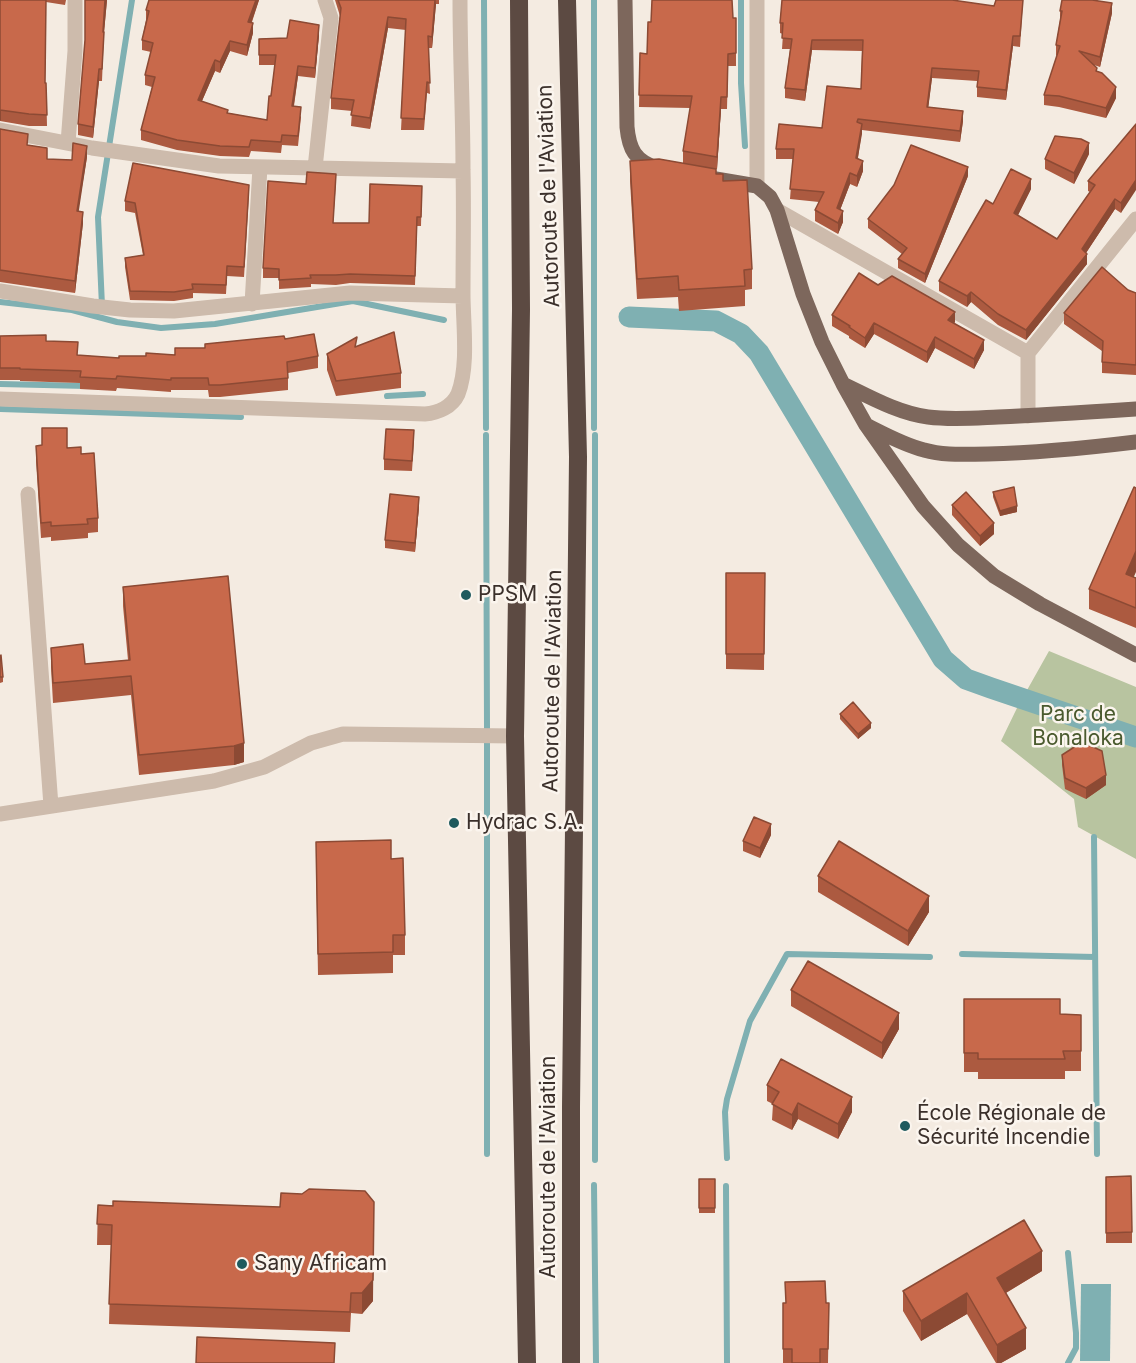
<!DOCTYPE html>
<meta charset="utf-8">
<style>
body{margin:0}
canvas{display:block;background:#f4ebe1}
</style>
<canvas width="1136" height="1363"></canvas>
<script>
const ctx = document.querySelector('canvas').getContext('2d');
ctx.lineJoin = 'round';
function fill(path, color) { ctx.fillStyle = color; ctx.fill(path, 'evenodd'); }
function stroke(path, color, width, dash) { ctx.strokeStyle = color; ctx.lineWidth = width; ctx.lineCap = dash ? 'butt' : 'round'; ctx.setLineDash(dash || []); ctx.stroke(path); }
function label(font, color, halo, rows, align = 'center') {
  ctx.font = font + ' Inter,sans-serif'; ctx.lineWidth = 5; ctx.setLineDash([]); ctx.textBaseline = 'middle'; ctx.strokeStyle = halo; ctx.fillStyle = color; for (const [text, x, y, turn = 0] of rows) {
    ctx.save(); ctx.translate(x, y); ctx.rotate((+turn || 0) * Math.PI / 180); ctx.textAlign = isNaN(turn) ? turn : align; if (halo) ctx.strokeText(text, 0, 0); ctx.fillText(text, 0, 0); ctx.restore();
  }
}
fill(new Path2D(`
 M1049,651L1136,687V859L1078,827L1074,799L1001,741L1017,708Z`), '#b8c4a0');
fill(new Path2D(`
 M1081,1284H1111L1110,1361H1080Z`), '#7fb0b2');
stroke(new Path2D(`
 M484,0L486,428
 M594,0V428
 M741,0V83L745,146
 M0,302L72,310L117,322L161,328L215,324L353,301L444,320
 M102,306L98,217L132,0
 M0,384L87,386
 M387,396L423,394
 M0,409L241,417
 M486,435L487,728V1154
 M595,435V1160
 M1094,837L1097,1154
 M962,954L1095,957
 M727,1158L725,1112L727,1099L750,1021L787,954L930,957
 M594,1185L596,1363
 M726,1186L727,1363
 M1068,1253L1076,1333V1348L1068,1363`), '#7fb0b2', 6);
stroke(new Path2D(`
 M629,317L716,321L741,334L759,353L943,659L966,679L991,688L1136,737`), '#7fb0b2', 21);
stroke(new Path2D(`
 M0,130L92,148L219,166L463,171
 M68,143L75,51V0
 M315,168L331,18L325,0
 M757,186V0
 M777,210L1028,353
 M0,291L93,306L130,310L174,311L350,293L463,296
 M252,304L260,167
 M0,399L425,414C438,413 452,407 458,394C469,366 463,323 463,294C463,252 464,211 463,170C463,113 460,57 460,0
 M1028,416V353L1136,219
 M28,494L51,806
 M0,814L214,781L264,767L311,743L343,734L515,736`), '#cdbbac', 15);
stroke(new Path2D(`
 M625,0L627,127C629,149 635,161 657,168
 M704,177L757,186L770,197L777,210L803,294L822,342L843,384L866,425L923,506L958,545L994,576L1040,604L1136,655
 M843,384C870,397 898,413 928,417C951,420 975,418 998,417C1044,415 1090,412 1136,409
 M868,426C886,435 904,445 924,450C945,456 966,454 988,454C1038,453 1087,448 1136,442`), '#7d675c', 15);
stroke(new Path2D(`
 M519,0L521,309L515,736L527,1363
 M567,0L578,457L571,1106V1363`), '#5c4a42', 18);
fill(new Path2D(`
 M0,0H66L65,5L46,2L45,83H46L47,126H29L0,121Z
 M85,0H107L104,32L102,81H99L93,138L78,135V124L85,40Z
 M259,0L252,22L253,33L247,56L230,51L220,73L215,71L202,101L228,113L267,120L275,65H259V39L287,38L319,35L315,78L298,76L294,106L301,117L298,146L282,145L281,153L251,151L249,157L220,156L177,150L141,140V130L152,87L145,85V75L151,52L142,50V40L146,20V10Z
 M335,0H439V4H436L432,48H428L430,94L427,93L424,130H401L406,30L388,28L370,129L351,126L352,111L331,109V98L340,16Z
 M996,0H1023L1020,47L1013,46L1006,100L977,97V81L932,78L928,108L963,121L960,142L862,130L858,158L863,171L857,187L850,184L840,210L843,222L838,234L815,221V210L819,202L790,199L793,159H776V149L822,128L861,89L862,51L812,50L805,101L785,98V88L790,49H782L783,34L780,33V23L994,6Z
 M1060,11L1112,13L1100,67L1094,65L1097,71L1116,98L1106,118L1059,107L1044,105V95L1057,56L1056,55V45L1060,20Z
 M736,18V66H728L727,109H721L717,169H716V174L723,181L752,269V289L745,290V306L679,311L678,297L637,299L630,181V161L683,163V151L690,108L639,107L640,53L647,54L651,22Z
 M1136,124L1121,213L1115,209L1086,253L1087,264L1026,340L998,325L971,302L967,307L939,291V281L993,204L1031,189L1018,215L1057,239L1090,192L1088,191V181Z
 M0,129L28,145L47,159L72,160L87,157L78,211L83,223L75,293L0,282Z
 M1089,154L1074,184L1045,169V159Z
 M968,176L925,283L898,268V259L902,254L868,228V219Z
 M336,183L333,223H369L422,186L421,226H417L415,285L350,283L336,285L311,284V287L279,289V278H263V268L306,184Z
 M249,194L244,277L227,276L226,294L193,293V298L174,301L130,300L125,267V258L143,255L135,213L125,211V201Z
 M878,285L955,322L954,323L984,350L974,369L935,348L927,363L874,334L865,348L849,338V336L832,326V315Z
 M1128,290L1136,293V375L1102,373V351L1064,324V313Z
 M0,336L46,341L78,355L119,358L175,355L205,348L285,339L318,356V368L288,373V390L220,397H209L208,390H171V392L117,388L116,391L80,389V383L20,381V380H0Z
 M357,346L401,373V388L336,396L327,370V354Z
 M414,441L412,471L384,470V459Z
 M36,446L67,448L81,454L98,518V532L88,533V538L51,541V537L41,538L36,461Z
 M993,492L1017,512L1000,516L993,497Z
 M952,505L994,534L980,546L952,515Z
 M419,506L415,552L385,548V540Z
 M726,573H765L764,670L726,669Z
 M228,576L244,762L234,765L139,775L131,695L53,703L51,667V648L85,664L128,660L123,606V587Z
 M1134,577L1136,578V628L1089,609V589Z
 M0,656L3,677V682L0,683Z
 M840,714L871,728L858,739L840,719Z
 M1062,755L1106,785L1086,799L1065,789L1062,765Z
 M771,835L760,858L743,851V841Z
 M391,859L405,935V955H393V973L318,975L316,862Z
 M818,876L929,912L908,946L818,892Z
 M791,990L899,1029L882,1059L791,1006Z
 M964,999L1060,1014L1081,1015V1071H1065V1079H978V1072H964Z
 M767,1085L852,1112L838,1139L798,1119L792,1130L772,1120L773,1104L767,1101Z
 M1106,1177L1132,1232V1243H1106Z
 M699,1179H715V1213H699Z
 M98,1205L280,1207L373,1301L362,1314L351,1313L350,1332L109,1324L111,1245H97Z
 M1042,1271L1006,1293L1026,1349L1001,1363H996L967,1314L921,1341L903,1311V1291Z
 M783,1303H829L828,1363H783Z`), '#ac5a40');
fill(new Path2D(`
 M105,0H107L103,44V32Z
 M256,0H259L248,32V22Z
 M435,0L436,4L432,48V37Z
 M1112,3V13L1100,67V57Z
 M388,17V28L370,129V118Z
 M253,23V33L247,56V45Z
 M319,25V35L315,78V68Z
 M1013,36V46L1006,100V90Z
 M812,40V50L805,101V90Z
 M230,41V51L220,73V62Z
 M215,60V71L198,110V100Z
 M298,66V76L292,117V106Z
 M932,68V78L927,118V107Z
 M99,69V81L93,138V127Z
 M1116,87V98L1106,118V108Z
 M721,97V109L717,169V157Z
 M1,109V120L0,121V110Z
 M963,111V121L960,142V131Z
 M862,124V134L856,168V158Z
 M1089,143V154L1074,184V173Z
 M87,146V157L77,223V211Z
 M863,161V171L857,187V176Z
 M968,167V176L925,283V274Z
 M850,173V184L837,218V208Z
 M1136,176V190L1121,213V203Z
 M1031,179V189L1014,223V213Z
 M1115,199V209L1082,259V249Z
 M843,211V222L838,234V223Z
 M83,212V223L75,293V281Z
 M1087,254V264L1026,340V330Z
 M971,292V302L967,307V296Z
 M955,312V322L948,330V320Z
 M874,323V334L865,348V338Z
 M935,337V348L927,363V352Z
 M984,340V350L974,369V359Z
 M419,497V506L415,552V543Z
 M1017,506V512L1000,516V511Z
 M994,523V534L980,546V536Z
 M1136,551V572L1126,594V574Z
 M871,723V728L858,739V734Z
 M244,743V762L234,765V746Z
 M1106,775V785L1086,799V788Z
 M771,824V835L760,858V848Z
 M929,896V912L908,946V931Z
 M899,1013V1029L882,1059V1043Z
 M852,1097V1112L838,1139V1124Z
 M798,1103V1119L792,1130V1115Z
 M374,1202L373,1301L362,1314V1293Z
 M1042,1251V1271L997,1298V1278Z
 M967,1293V1314L921,1341V1321Z
 M1026,1328V1349L1001,1363H997V1345Z`), '#8c4a34');
const building = new Path2D(`
 M0,0H46L45,83H46L47,115L29,114L0,110Z
 M85,0H105L103,32H104L102,69H99L93,127L78,124L85,40Z
 M149,0H256L248,22L253,23L247,45L230,41L220,62L215,60L198,100L228,110L227,113L267,120L269,96H271L276,55H259V39L287,38L290,20L319,25L315,68L298,66L292,106L301,107L298,136L282,135L281,142L251,140L249,147L220,146L177,140L141,130L155,77L145,75L153,43L142,40L149,11L146,10Z
 M338,0H435L432,37L428,36L430,83L427,82L424,119L401,118L406,19L388,17L370,118L351,115L354,100L331,98L341,8Z
 M652,0H732L733,18H736V53L728,54L727,97H721L717,157L683,151L692,96L639,95L640,53L647,54L648,22H651Z
 M782,0H952L994,6L996,0H1023L1020,36H1013L1006,90L977,87L979,71L932,68L927,107L963,111L960,131L858,119L857,122L862,124L856,158L863,161L857,176L850,173L837,208L843,211L838,223L815,210L824,192L790,189L794,149H776L779,124L822,128L827,86L861,89L863,40H812L805,90L785,88L792,39L782,38L783,23H780Z
 M1062,0H1092L1112,3L1100,57L1079,51L1097,68L1096,71L1102,73L1116,87L1106,108L1059,96L1044,95L1060,46L1056,45L1062,11H1060Z
 M1136,124V180L1121,203L1115,199L1082,249L1087,254L1026,330L998,314L971,292L967,296L939,281L986,200L993,204L1011,169L1031,179L1014,213L1057,239L1095,185L1088,181Z
 M0,129L28,134L27,145L47,148V159L72,160L73,143L87,146L77,211L83,212L75,281L0,270Z
 M1055,136L1081,139L1089,143L1074,173L1045,159Z
 M911,145L968,167L925,274L898,259L907,248L868,219L894,185Z
 M659,159L716,169V174H723V181L747,180L752,269L744,270L745,286L679,290L678,276L637,279L630,161Z
 M133,163L249,185L244,267L227,266L226,285L192,284L193,289L174,292L130,291L125,258L144,255L135,203L125,201Z
 M307,172L336,174L333,223H369L370,184L422,186L421,217H417L415,276L350,274L336,275H310L311,278L279,280V269L263,268L268,181L306,184Z
 M1102,267L1128,290L1136,293V365L1102,362L1103,341L1064,313Z
 M859,273L878,285L892,276L955,312L948,320L984,340L974,359L935,337L927,352L874,323L865,338L849,327L850,326L832,315Z
 M394,332L401,373L336,381L327,354L357,337L355,347Z
 M314,334L318,356L287,362L288,378L220,385H209L208,378H171V380L117,376L116,379L80,377L81,371L20,369V368H0V336L46,335V341L78,342L77,355L119,358V356H146V353L175,355V348H205V344L284,336L285,339Z
 M42,428H67V448L81,447V454L94,453L98,518L87,519L88,524L51,526V522L41,523L36,446L42,445Z
 M386,429L414,430L412,461L384,459Z
 M1014,487L1017,506L1000,511L993,492Z
 M1134,487L1136,488V551L1126,574L1136,578V608L1089,589Z
 M966,492L994,523L980,536L952,505Z
 M390,494L419,497L415,543L385,540Z
 M726,573H765L764,654H726Z
 M228,576L244,743L234,746L139,755L131,676L53,683L51,648L83,644L85,664L130,660L123,587Z
 M1,655L3,677H0V656Z
 M853,702L871,723L858,734L840,714Z
 M1082,742L1102,751L1106,775L1086,788L1065,778L1062,755Z
 M754,817L771,824L760,848L743,841Z
 M391,840V859L403,858L405,935H393V952L318,954L316,842Z
 M839,841L929,896L908,931L818,876Z
 M808,961L899,1013L882,1043L791,990Z
 M964,999H1060V1014L1081,1015V1051H1063L1065,1059H978V1053H964Z
 M781,1059L852,1097L838,1124L798,1103L792,1115L772,1104L779,1092L767,1085Z
 M1131,1176L1132,1232L1106,1233V1177Z
 M699,1179H715V1208H699Z
 M309,1189L365,1191L374,1202L373,1280L362,1293H351L350,1312L109,1304L112,1225L97,1224L98,1205L113,1206V1201L280,1207L281,1193L302,1194Z
 M1024,1220L1042,1251L997,1278L1026,1328L997,1345L967,1293L921,1321L903,1291Z
 M825,1281L826,1303H829L828,1349H820V1363H792V1349H783V1303H786L785,1282Z
 M197,1337L335,1343L334,1363H196Z`);
fill(building, '#c8694b');
stroke(building, '#8c4a34', 1.5);
for (const [x, y, r, color] of [
 [466,595,6,"#1f5a5e"],
 [454,823,6,"#1f5a5e"],
 [905,1126,6,"#1f5a5e"],
 [242,1264,6,"#1f5a5e"]
]) { const dot = new Path2D(); dot.arc(x, y, r, 0, 2 * Math.PI); ctx.fillStyle = color; ctx.fill(dot); stroke(dot, '#fbf5ee', 2); }
label('21px', '#3b302b', '#fbf5ee', [
 ["Autoroute de l'Aviation",549,196,-92],
 ["Autoroute de l'Aviation",553,681,-89],
 ["Autoroute de l'Aviation",549,1167,-90]
]);
label('21px', '#3b302b', '#fbf5ee', [
 ["PPSM",478,595],
 ["Hydrac S.A.",466,823],
 ["École Régionale de",917,1114],
 ["Sécurité Incendie",917,1138],
 ["Sany Africam",254,1264]
], 'left');
label('21px', '#4a5a2e', '#fbf5ee', [
 ["Parc de",1078,715],
 ["Bonaloka",1078,739]
]);
</script>
